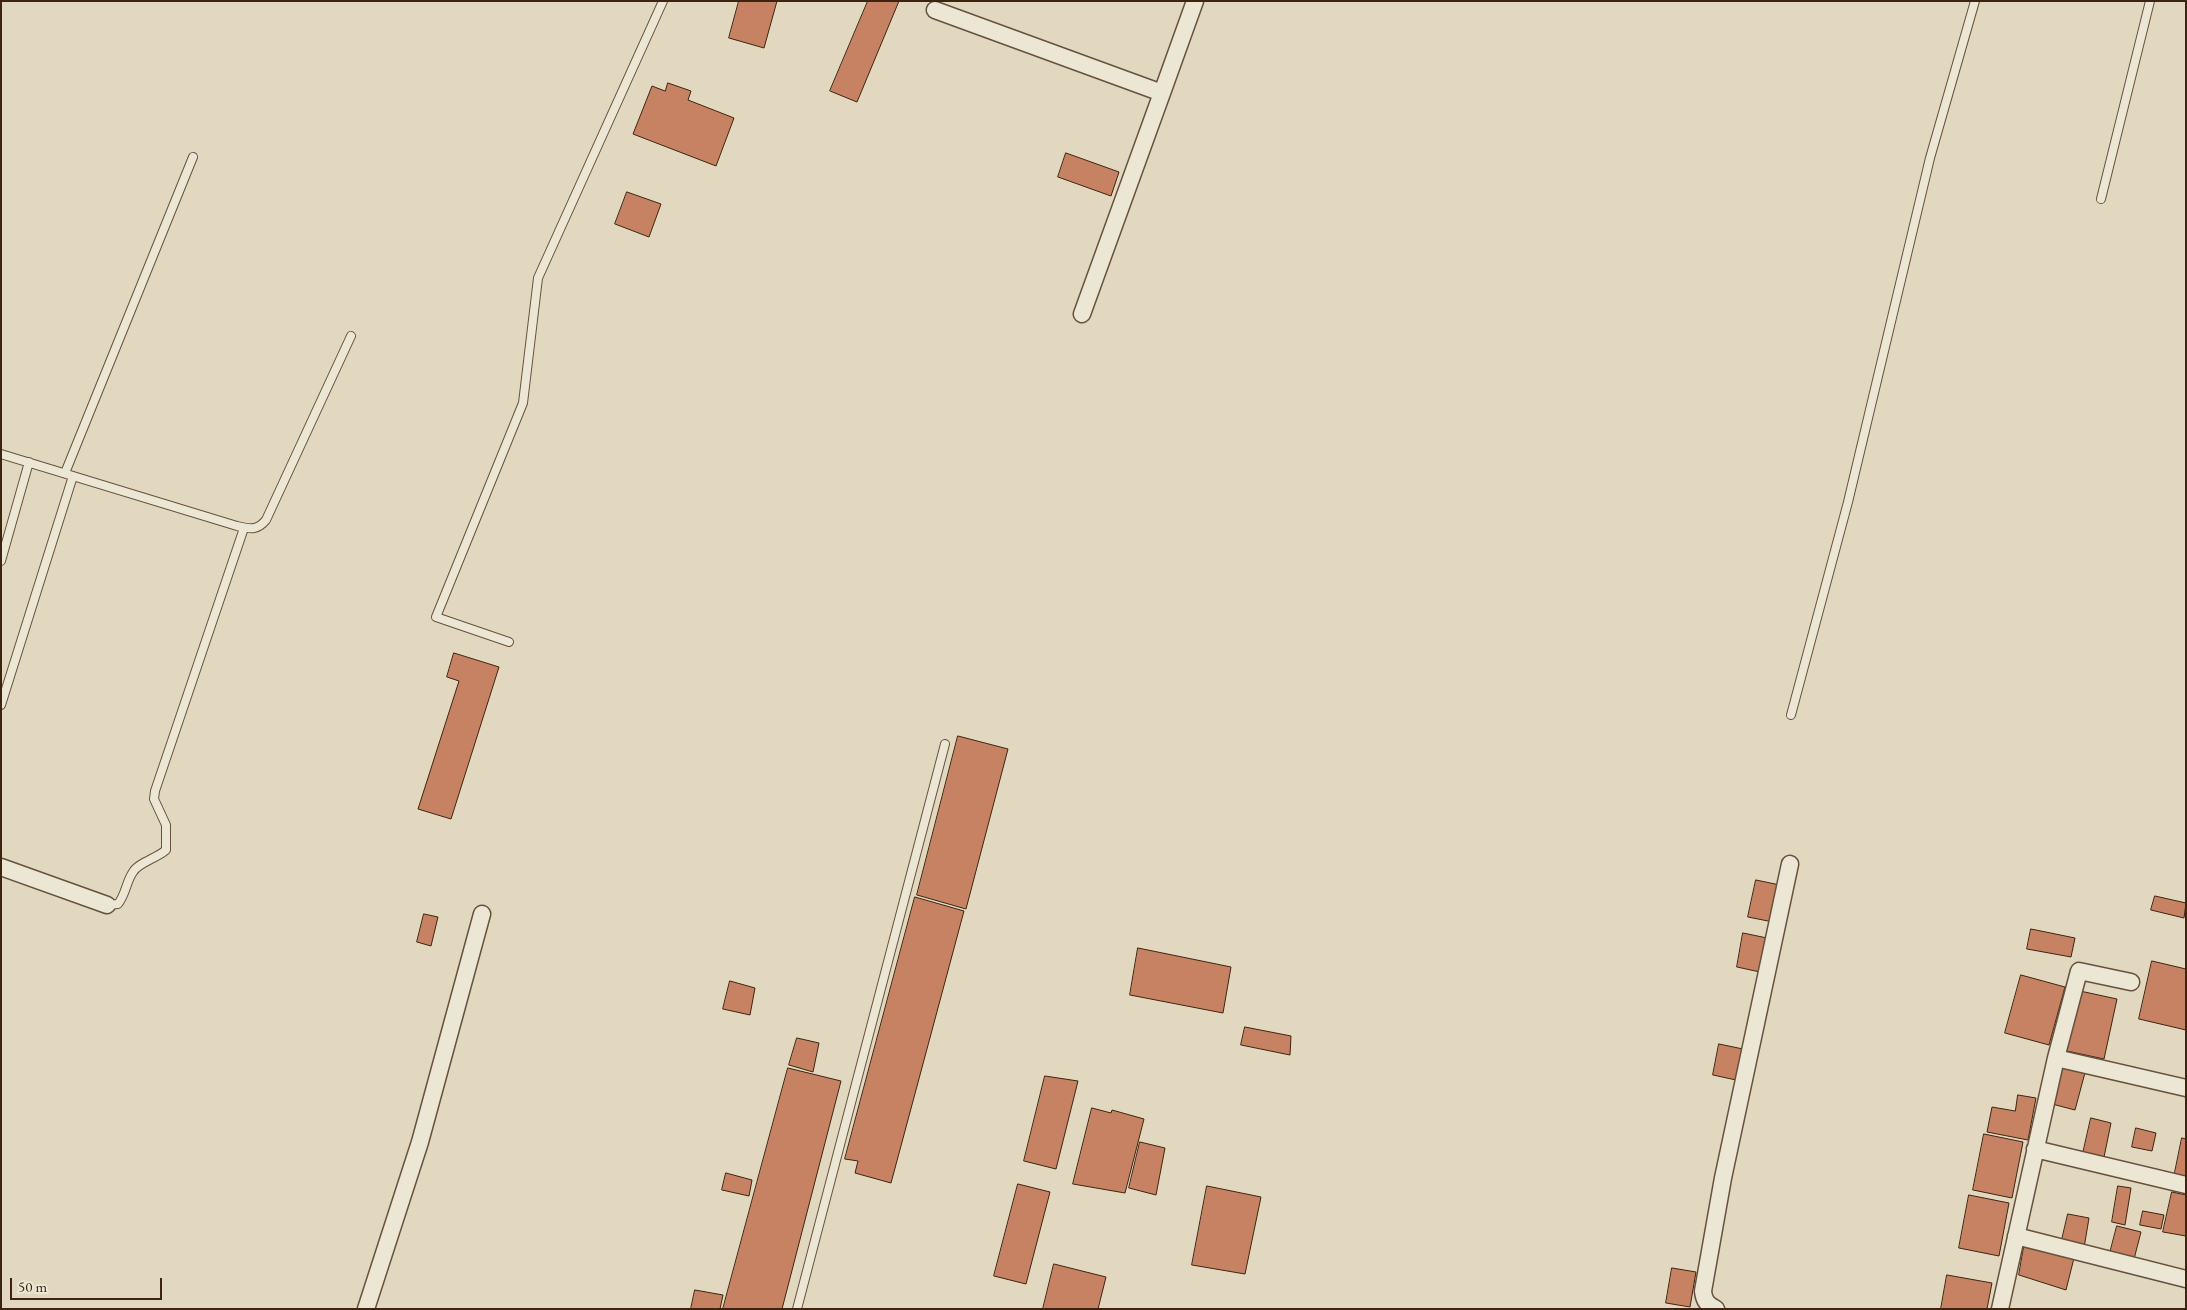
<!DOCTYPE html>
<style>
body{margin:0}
#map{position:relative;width:2187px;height:1310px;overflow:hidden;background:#e2d8bf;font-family:"EB Garamond",serif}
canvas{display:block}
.frame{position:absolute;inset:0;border:2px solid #3d2410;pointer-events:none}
.scale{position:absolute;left:10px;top:1278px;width:152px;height:22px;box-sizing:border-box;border:2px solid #3d2410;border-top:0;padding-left:6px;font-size:15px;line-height:18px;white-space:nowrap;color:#3d2410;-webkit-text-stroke:4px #ece6d5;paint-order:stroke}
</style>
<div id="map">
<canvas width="2187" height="1310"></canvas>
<div class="frame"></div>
<div class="scale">50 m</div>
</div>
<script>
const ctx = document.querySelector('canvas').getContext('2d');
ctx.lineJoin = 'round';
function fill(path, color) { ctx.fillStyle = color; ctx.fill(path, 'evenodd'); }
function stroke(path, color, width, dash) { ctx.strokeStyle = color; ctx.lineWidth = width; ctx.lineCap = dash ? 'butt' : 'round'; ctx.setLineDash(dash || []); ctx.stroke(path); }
const building = new Path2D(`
 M739,1H777L764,48L729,38Z
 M868,1H899L857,102L830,91Z
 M668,83L691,91L688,100L734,118L716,166L633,134L652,86L665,91Z
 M1066,153L1119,172L1111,196L1058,177Z
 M627,192L661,204L649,237L615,224Z
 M454,653L499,667L451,819L418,809L459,681L447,677Z
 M958,736L1008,749L966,909L917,895Z
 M1756,880L1780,885L1773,922L1748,917Z
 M2155,896L2186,903L2184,918L2151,910Z
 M915,897L964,911L891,1183L855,1173L858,1161L845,1159Z
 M424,914L438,917L431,946L417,942Z
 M2031,929L2075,938L2071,957L2027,949Z
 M1743,933L1767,938L1760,972L1737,967Z
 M1138,948L1231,967L1223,1013L1130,995Z
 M2152,961L2186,969V1030L2139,1019Z
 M2021,975L2065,987L2049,1045L2005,1033Z
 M730,981L755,988L750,1015L723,1009Z
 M2080,991L2117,999L2104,1059L2067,1051Z
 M1245,1027L1291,1036L1290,1055L1241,1045Z
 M797,1038L819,1043L813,1072L789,1065Z
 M1719,1044L1743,1049L1736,1080L1713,1075Z
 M2063,1063L2086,1069L2075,1110L2052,1104Z
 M788,1068L841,1081L782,1309H723Z
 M1045,1076L1078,1081L1056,1169L1024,1161Z
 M2018,1095L2036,1098L2028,1140L1987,1132L1992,1107L2015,1111Z
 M1092,1108L1111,1113L1112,1110L1144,1119L1125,1193L1073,1184Z
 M2091,1118L2111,1123L2103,1162L2082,1158Z
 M2136,1128L2156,1133L2152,1151L2132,1147Z
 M1984,1134L2023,1142L2012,1198L1973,1190Z
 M2182,1138L2186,1139V1185L2173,1182Z
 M1140,1142L1165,1148L1156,1195L1129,1188Z
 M726,1173L752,1180L749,1196L722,1190Z
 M1018,1184L1050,1192L1026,1284L994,1276Z
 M1207,1186L1261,1197L1245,1274L1192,1265Z
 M2118,1186L2131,1188L2125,1225L2112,1222Z
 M2172,1192L2186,1195V1236L2163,1232Z
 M1969,1195L2009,1203L1999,1256L1959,1248Z
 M2143,1211L2164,1215L2161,1229L2140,1225Z
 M2068,1214L2089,1218L2084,1248L2061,1244Z
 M2117,1226L2141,1232L2133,1263L2109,1257Z
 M2024,1247L2074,1258L2066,1290L2019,1275Z
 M1054,1264L1106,1277L1098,1309H1043Z
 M1672,1268L1696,1272L1690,1307L1666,1303Z
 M1947,1275L1992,1283L1987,1309H1941Z
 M695,1290L723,1295L720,1309H691Z`);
fill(building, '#c78263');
stroke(building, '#3d2410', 1);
const service = new Path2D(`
 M2101,199L2150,1
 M1,454L237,526C250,529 257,531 266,520L351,336
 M65,473L193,157
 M1,561L29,462
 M509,642L436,617L523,403L538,278L663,1
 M1,705L73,476
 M1791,715L1848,502L1930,158L1975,1
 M107,905L118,904C126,894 126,882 133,872C138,863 157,858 166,850V825L154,799L155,791L244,528
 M797,1309L945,744`);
const minor = new Path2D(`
 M935,10L1162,93L1195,1
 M1082,314L1162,93
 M1,867L107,905
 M2056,1058L2186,1088
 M2035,1149L2186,1185
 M2016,1236L2186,1279
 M366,1309L420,1142L482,914
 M1716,1309C1707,1304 1704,1301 1703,1291L1723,1178L1790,864
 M2000,1309L2056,1058L2079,971L2131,982`);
stroke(service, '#66513c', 10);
stroke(minor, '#66513c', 19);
stroke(service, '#ece6d5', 8);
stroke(minor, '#ece6d5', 16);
</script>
